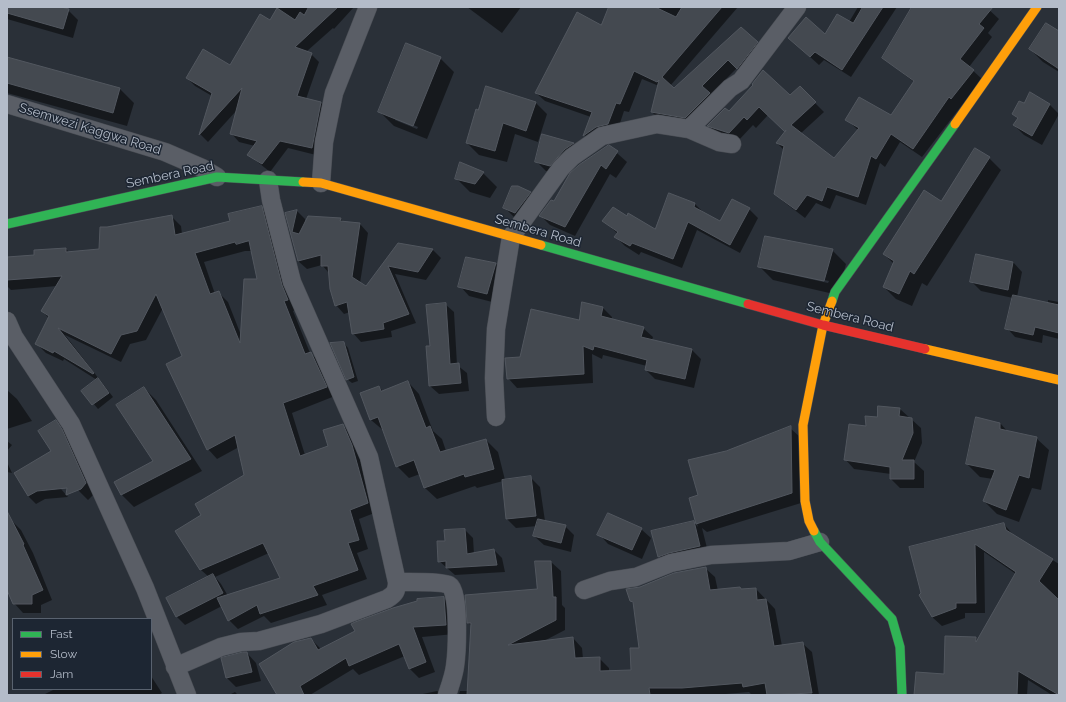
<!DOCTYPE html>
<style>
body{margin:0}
#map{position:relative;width:1066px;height:702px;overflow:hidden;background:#2a3038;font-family:Raleway,sans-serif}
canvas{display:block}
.frame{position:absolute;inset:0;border:8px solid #b4bcc9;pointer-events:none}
.legend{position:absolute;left:12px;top:618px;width:140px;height:72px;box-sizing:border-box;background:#1d2633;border:1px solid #59626f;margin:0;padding:5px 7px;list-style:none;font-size:12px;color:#b4bcc9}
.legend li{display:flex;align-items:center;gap:8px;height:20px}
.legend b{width:20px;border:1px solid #59626f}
</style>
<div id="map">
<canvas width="1066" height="702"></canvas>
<div class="frame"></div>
<ul class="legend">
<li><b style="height:5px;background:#30b455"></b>Fast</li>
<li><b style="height:5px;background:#ff9f0a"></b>Slow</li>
<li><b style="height:5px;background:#e5322d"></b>Jam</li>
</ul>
</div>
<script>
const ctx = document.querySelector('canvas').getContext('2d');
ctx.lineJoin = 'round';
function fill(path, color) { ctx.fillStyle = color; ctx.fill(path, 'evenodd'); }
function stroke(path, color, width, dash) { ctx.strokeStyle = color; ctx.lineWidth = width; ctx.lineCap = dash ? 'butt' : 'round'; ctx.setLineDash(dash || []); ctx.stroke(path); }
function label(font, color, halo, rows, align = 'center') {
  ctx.font = font + ' Raleway,sans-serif'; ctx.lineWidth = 3; ctx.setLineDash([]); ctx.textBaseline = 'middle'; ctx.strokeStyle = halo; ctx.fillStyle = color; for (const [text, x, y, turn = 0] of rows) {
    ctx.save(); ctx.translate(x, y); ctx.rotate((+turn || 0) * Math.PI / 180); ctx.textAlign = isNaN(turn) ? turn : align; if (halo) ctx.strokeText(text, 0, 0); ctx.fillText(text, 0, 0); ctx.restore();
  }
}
fill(new Path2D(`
 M7,7H57L68,10L78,20L73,38L7,19Z
 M279,7H354L334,29L333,28L306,52L311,54L319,62L306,99L321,103L329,111L320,156L288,148L270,172L249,155L255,146L239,142L231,133L237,110L208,142L200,134L212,96L195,86L187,78L230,66L270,21Z
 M467,7H521L502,33Z
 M610,7H738L670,86L674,90L757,42L766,51L746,77L737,68L710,95L718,102L694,126L661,121L652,112L659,86L642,79L629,112L624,111L617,132L593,144L585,136L591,117L545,101L536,93L601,26Z
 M858,7H897L851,77L824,60L819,65L789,38L825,35L849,22Z
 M913,7H986L999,19L988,33L992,37L969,67L982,79L922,157L900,142L885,167L880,163L866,205L836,195L830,209L816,203L805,218L784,202L775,194L784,150L777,143L786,132L768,115L756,128L753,125L738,141L717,134L709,126L729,112L790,96H808L824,112L800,134L834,160L858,130L847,120L891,116L914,82L883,58Z
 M1059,32V72L1043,62L1030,49Z
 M7,58L120,89L134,103L127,126L7,93Z
 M440,58L454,72L427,139L394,126L380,112ZM395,118L418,127L417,129L395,120Z
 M1031,94L1050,105L1059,114L1042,145L1024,135L1014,125L1018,119L1013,114L1024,105Z
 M535,102L547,114L538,142L515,134L507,162L479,155L467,143L479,111Z
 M543,136L573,144L582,153L560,174L546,171L536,161Z
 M609,146L627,162L616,178L610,174L575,236L550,225L541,216Z
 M989,158L1001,170L927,286L922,283L912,306L896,299L884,287L894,264L884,254Z
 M483,173L497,187L490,198L470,192L456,178Z
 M530,192L540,202L525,222L514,217L505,208Z
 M695,204L704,213L720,223L749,209L758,218L740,253L697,230L682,268L641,252L639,255L625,246L616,237L618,234L604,221L627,217L656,230Z
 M261,207L271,217L297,309L293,311L310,353L320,362L335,396L292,413L305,455L329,447L343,425L352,435L361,456L377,512L359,519L368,549L357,553L367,579L322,595L327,605L271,623L264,616L238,629L229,620L222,606L185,625L177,617L167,598L209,577L201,570L177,532L203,516L245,475L239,447L217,459L208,449L183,357L163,308L146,340L130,344L121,362L65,335L113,397L98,409L83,391L97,380L64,359L63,361L46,353L36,343L49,318L42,311L57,286L11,290L7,286V258L35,256L66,249L70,253L100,250L107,228L171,216L181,226L182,234L231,222ZM245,251H252L259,281L241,335L228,302L218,292L215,294L204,262ZM269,553L282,578L228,596L221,584L215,577Z
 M297,211L305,219V224L340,219L344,222L360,224L368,233L360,283L366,287L398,244L433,250L441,258L426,280L395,274L416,323L391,331L392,337L361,342L353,333L350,312L344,314L336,305L329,273L322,265L307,269L298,261L286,214Z
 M832,250L846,264L838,295L773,280L759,266ZM774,269L829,281L828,283L774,271Z
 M977,255L1013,262L1022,272L1017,297L1048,303V300L1059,302V339L1043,335L1042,343L1015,337L1007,328L1013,298L981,291L971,281Z
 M496,264L505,274L496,303L469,296L460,286Z
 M583,303L603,308L612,317V320L643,328L653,337L652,340L692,350L701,359L694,388L655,379L646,370L647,366L603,355L602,359L592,354L593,383L517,388L508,378L521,358L580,321Z
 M445,304L454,312L457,365L467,373L469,391L439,394L430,386L431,346Z
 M344,343L348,348L358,381L352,383L347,379Z
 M408,382L419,394L433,431L442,439L446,451L486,440L498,452L505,480L530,477L540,487L545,521L565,526L574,535L571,552L544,545L534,536L537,526L516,528L507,519L503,481L477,488L475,486L437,499L425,488L420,474L409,478L397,466L384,431L371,420L361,394L379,387L383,391Z
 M144,388L156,400L202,471L134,507L122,495L115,482L154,462Z
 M7,390L17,399L32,421L7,429Z
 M900,409L921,428L922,443L914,462L924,471V488H900L891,479V474L854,469L845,459L867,427Z
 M56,421L65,431L95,493L88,500L79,491L42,435Z
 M1000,423L1008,432L1036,438L1049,450L1041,490L1032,488L1019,522L997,514L984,501L993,479L980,477L967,464Z
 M790,428L800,437L801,503L707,532L702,528L709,556L668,566L659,556L694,522L698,527L690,498L700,495L726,452Z
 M7,441L12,445L7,451Z
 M7,462L12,473L7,472Z
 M32,463L61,489L68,497L45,499L36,504L28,496Z
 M11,520L21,530L33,553L52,600L41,605V613H23L14,603L7,588V521Z
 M1004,524L1014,536L1059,564V695H1052L1028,680L1027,695H915L945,675L976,638L978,640L1016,574L984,552L985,613H965V618L942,626L932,617L922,594L911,548Z
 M641,529L651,538L642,559L608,544L599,534Z
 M465,530L473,538L474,554L494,550L502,558L505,572L455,575L439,561L446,542Z
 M551,562L561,571L562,605L565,608V630L542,642L573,638L582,648L583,659L599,658L609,668V671H632L640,649L634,604L631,601L640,588L705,568L715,577L718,591L756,589L775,609L782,646L802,643L812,652L819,695H752L749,692L714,695H459L460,691H468L472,626L468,623L538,590Z
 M443,598L453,607L455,634L422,637L435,672L419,678L410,669L405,656L359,675L353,669L310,695H277L311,639L321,649Z
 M247,653L256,663L261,681L236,687L227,678Z
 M151,676L162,693L159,695H43L55,689H151Z
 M437,691L442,695H418Z
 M235,692L238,695H229Z`), '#0007');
const building = new Path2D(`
 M7,7H61L69,9L63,29L7,13Z
 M309,7H338L295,47L312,53L297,96L321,102L312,148L280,141L262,164L247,155L257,141L230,134L242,88L199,135L212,93L186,78L203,49L230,65L260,14L270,20L277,8L295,20L300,12L304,15Z
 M609,7H655L676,17L682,7H722L662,77L674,88L741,27L758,42L737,69L728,60L702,86L710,93L685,118L651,112L659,80L657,82L634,71L620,104L616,103L608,124L596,127L583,136L592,112L535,93L577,12L601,25Z
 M863,7H883L842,70L815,52L810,57L788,38L806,17L825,34L837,14L853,23Z
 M912,7H993L979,24L984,28L960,59L974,70L951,99L949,97L913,149L891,134L876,159L871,156L858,197L827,187L822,201L807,195L796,210L774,194L784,146L776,143L786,130L785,132L759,107L747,120L744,117L729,133L707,126L725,108L729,111L753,85L752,84L763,70L790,95L800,86L816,102L791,125L834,158L859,128L845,120L859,97L891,115L914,81L882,58Z
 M1046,23L1059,31V69L1029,49Z
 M406,43L441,57L413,126L378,112Z
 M7,57L120,88L113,113L7,83Z
 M486,86L536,102L526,131L503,123L495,151L466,143L476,109L478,110Z
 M1030,92L1050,104L1032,136L1013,125L1018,118L1012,114L1019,101L1024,103Z
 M542,134L574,143L565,149L550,166L535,162Z
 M609,145L618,151L606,169L601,165L565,227L539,216L551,200L554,201L570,173L579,165Z
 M975,148L990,157L914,274L910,271L899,294L883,287L894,261L883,254L924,190L941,201Z
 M460,162L484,172L475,184L455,179Z
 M512,186H518L531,192L515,213L503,208Z
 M669,193L695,203L694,207L720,221L732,199L750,208L730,245L688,222L673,259L632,243L630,246L614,237L618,232L602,221L613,207L627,216L628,213L655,229Z
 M262,206L282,285L288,300L284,301L305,354L311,352L327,387L283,403L300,456L328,446L323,430L343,424L352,445L368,503L350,510L359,540L348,543L358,570L313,586L318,595L260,614L257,605L228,621L217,598L280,578L263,543L200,570L175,531L201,515L195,504L244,475L235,435L207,450L166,364L182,356L156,294L137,331L121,335L111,354L58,328L94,373L93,374L54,351L53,353L35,344L49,316L41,311L62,276L7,280V257L34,255V250L66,248V252L99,249L100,227H107L172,215L175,235L230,221L228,214ZM249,241L257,279H244L240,343L219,291L210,294L195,253L235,242L236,244Z
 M297,210L292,232L299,234L308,216L341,218L340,221L360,223L352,277L366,286L398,243L433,249L418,272L388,266L409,314L383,323L384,329L352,334L347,302L335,306L330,289L328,266H321V255L298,261L285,213Z
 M765,236L833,249L824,281L758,267Z
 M976,254L1013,262L1008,290L970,282Z
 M466,257L496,263L487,294L458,287Z
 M1013,295L1059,305V333L1035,327L1033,335L1005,329Z
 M582,302L603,307L601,316L644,327L641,337L692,349L685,379L645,370L647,360L594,346L593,350L583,346L584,374L507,379L505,358L520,357L531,309L579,320Z
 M446,303L450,364L459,363L461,383L429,386L426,346H430L426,305Z
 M344,342L354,377L346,380L330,343Z
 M98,378L109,393L92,405L81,391Z
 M408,381L426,428L430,426L440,452L486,439L494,469L465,477L464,474L424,488L414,460L396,467L378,417L370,420L360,393L379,386L381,391Z
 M144,387L191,459L121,495L114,482L153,461L116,405Z
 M878,406L900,408L899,416L912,418L913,433L902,460H914V479H890V467L844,460L849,424L866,426L865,416L877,417Z
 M976,417L1000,423V429L1037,437L1029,478L1019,475L1006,510L983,501L995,470L966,464Z
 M56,420L62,429L86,483L81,489L66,495L67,488L37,491L28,496L14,473L51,451L38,431Z
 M791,426L792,493L696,524L689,498L698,495L688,460L726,451Z
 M531,476L536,516L506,519L502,480Z
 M7,511L24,544L23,545L43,590L32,595V604H13L7,590Z
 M608,513L642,528L632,550L597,535Z
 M538,519L566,525L561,543L533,536Z
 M694,521L700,546L669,553L658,557L651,531Z
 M1004,523L1006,530L1053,559L1039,581L1059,600V695L1018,671L1017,695H914L916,672L944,674L945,636L976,637V642L1016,572L975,544L976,603H956V608L932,617L919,595L921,593L909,547Z
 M465,529L467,554L494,549L497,565L446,568V561L438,562L437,541H445L444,530Z
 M535,561H551L553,597H556V620L508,645L573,637L575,658L600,657V671L631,670L630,648H639L633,602L630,601L626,589L640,587L674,573L706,567L710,590L740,587L741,589L756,588L757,600L766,599L774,646L803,642L812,693L767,695L765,683L743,687L742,683L682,688H649L650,695H467L471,623H467L465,595L537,589Z
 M213,574L223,593L176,617L166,598Z
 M444,597L446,625L413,627L426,662L409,669L399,644L349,666L346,658L300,686L304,695H277L259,664L294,642L311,638L318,650L355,631L351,624L355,622L393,608L417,601V599Z
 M243,652H247L252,672L226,678L221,658Z`);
fill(building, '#444950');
stroke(building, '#52575f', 1);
const street = new Path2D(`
 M7,104L165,152L202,168L217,177
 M689,129L730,88L741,81L797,7
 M321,183L324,142L334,93L368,7
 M7,321L14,337L71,424L145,588L187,695
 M496,417L494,378L496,329L511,237L561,168L572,157L602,136L657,124L689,129L719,142L732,144
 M397,582C407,582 442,581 449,585C460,591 457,652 455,666C454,675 450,686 447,695
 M584,590L610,581L636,577L671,563L711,555L789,551L820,542
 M175,667L221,647L241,642L259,641L321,624L387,599C395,594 397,591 397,582L369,457L292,282L271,200L268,180`);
const fast = new Path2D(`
 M7,224L217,177L303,182
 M541,245L748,304
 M832,301L835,292L955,124
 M814,531L820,542L892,619L900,647L902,695`);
const slow = new Path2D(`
 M955,124L1037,7
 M303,182L321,183L541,245
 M925,349L1059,380
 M814,531L809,521L805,501L803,425L823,325L832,301`);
const jam = new Path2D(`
 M748,304L823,325L925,349`);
stroke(street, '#484c53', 19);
stroke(fast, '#484c53', 10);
stroke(slow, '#484c53', 10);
stroke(jam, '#484c53', 10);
stroke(street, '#5a5e66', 18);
stroke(fast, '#30b455', 9);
stroke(slow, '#ff9f0a', 9);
stroke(jam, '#e5322d', 9);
label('13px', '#b4bcc9', '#1d2633', [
 ["Ssemwezi Kaggwa Road",90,129,17],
 ["Sembera Road",170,175,-12],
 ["Sembera Road",538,231,16],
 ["Sembera Road",850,317,14]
]);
</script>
